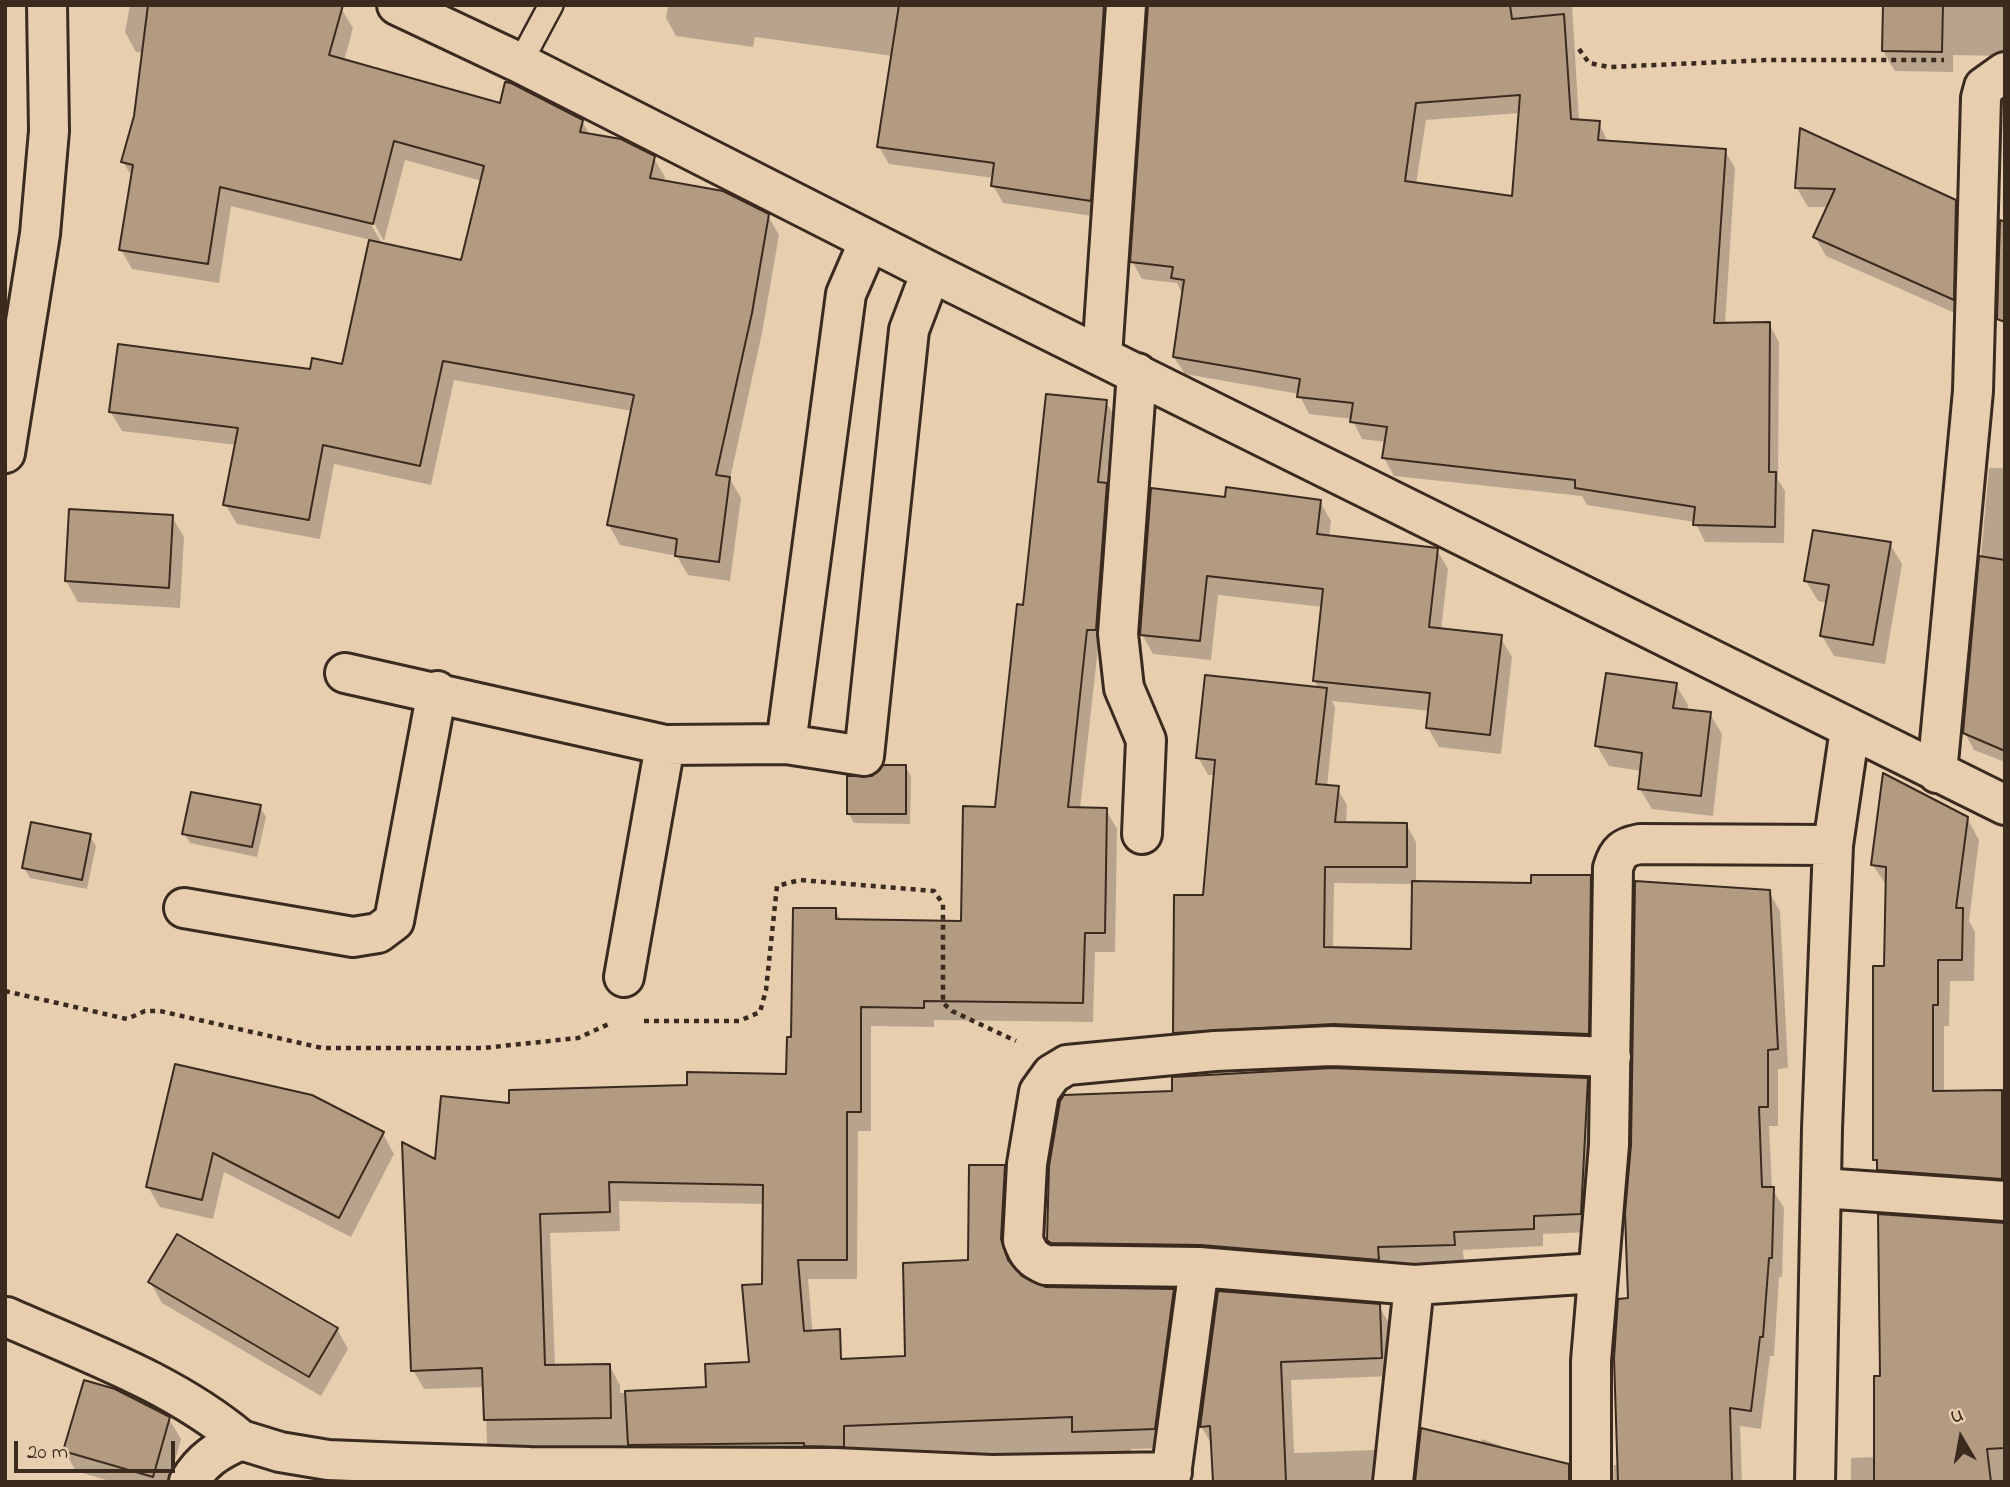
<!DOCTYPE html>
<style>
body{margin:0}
#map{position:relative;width:2010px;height:1487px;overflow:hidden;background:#e7ceaf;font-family:"Indie Flower",sans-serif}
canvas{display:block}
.frame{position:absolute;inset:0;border:7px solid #3b2a1e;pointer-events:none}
.north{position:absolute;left:1926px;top:1403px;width:70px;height:70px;-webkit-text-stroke:5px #e7ceaf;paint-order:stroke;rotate:350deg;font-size:19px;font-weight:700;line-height:28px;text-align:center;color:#3b2a1e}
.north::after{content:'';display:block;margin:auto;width:24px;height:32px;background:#3b2a1e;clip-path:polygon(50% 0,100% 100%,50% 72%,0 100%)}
.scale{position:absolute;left:14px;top:1441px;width:161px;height:32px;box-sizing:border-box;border:4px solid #3b2a1e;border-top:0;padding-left:9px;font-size:21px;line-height:24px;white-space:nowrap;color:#3b2a1e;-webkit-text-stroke:5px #e7ceaf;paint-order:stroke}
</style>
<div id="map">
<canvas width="2010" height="1487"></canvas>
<div class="frame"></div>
<div class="north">U</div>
<div class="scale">20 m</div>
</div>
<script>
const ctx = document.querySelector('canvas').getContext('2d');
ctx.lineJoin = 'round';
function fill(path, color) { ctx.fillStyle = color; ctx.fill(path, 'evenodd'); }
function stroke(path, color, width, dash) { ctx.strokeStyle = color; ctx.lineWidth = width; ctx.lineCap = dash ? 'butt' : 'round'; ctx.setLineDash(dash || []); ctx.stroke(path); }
fill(new Path2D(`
 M130,5H331L341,8L353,28L344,61L501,105L582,121L590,135L653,157L665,177L664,182L768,216L779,235L762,333L730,479L741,498L730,581L688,575L677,556L620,545L609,525L632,411L454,380L431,485L334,464L320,539L237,524L225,504L236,445L122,431L110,411L343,366L371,240L231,206L219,283L132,269L121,250L133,178L123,162L135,116L144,53L136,52L125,32ZM405,160L482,181L462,262L383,245L367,218L370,216L384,241Z
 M668,5H1123L1100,217L1003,203L993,185L994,178L889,164L879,147L893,56L755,37L753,47L676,36L666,18Z
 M1149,5H1572L1579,121L1599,123L1608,143L1725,151L1735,168L1725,324H1769L1779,342L1778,480L1785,491L1784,543L1705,542L1695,522L1587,505L1582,496L1394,476L1384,458L1386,442L1362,439L1352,419L1309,414L1299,394L1185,374L1174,357L1183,295L1177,283L1142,279L1132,261ZM1520,113L1514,198L1416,184L1426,120Z
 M1884,5H2005V56L1953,55V72L1895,71L1883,51Z
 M1801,131L1955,201L1966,221L1964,317L1826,256L1815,237L1829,207H1808L1797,188Z
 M1106,402L1117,421L1107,649L1098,648L1080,809L1106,810L1117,829L1115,952H1095L1093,1022L934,1020V1027L871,1026V1131H858L857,1279H808L815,1362L907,1358L969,1262L1004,1167L1015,1186L1011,1260L1020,1278L1045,1289L1173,1290L1184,1310L1165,1448L1131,1449V1470L498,1463L487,1443L485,1387L424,1389L413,1370L437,1162L511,1105L788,1076L793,1039L835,910L842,921L963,923L997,808L1024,607ZM619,1201L765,1204L763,1285L750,1364L708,1389L620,1393V1385L609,1365L555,1367L550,1233L620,1231Z
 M1989,468H2005V762L1974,750L1965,733Z
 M1227,499L1320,502L1331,521L1329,537L1437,550L1448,569L1441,630L1500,637L1512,657L1501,754L1439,747L1428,728L1430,711L1332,701L1335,707L1327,787L1337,788L1347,805L1346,824H1406L1416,842V883L1533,884L1590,877L1600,894L1598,1051L1184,1050L1175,1033L1204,897L1215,775H1208L1198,757L1319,689L1314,680L1323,607L1218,595L1211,660L1153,654L1142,634ZM1334,883L1414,884L1413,951L1333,949Z
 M172,517L184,537L180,608L78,602L66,581Z
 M1890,544L1902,564L1885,664L1834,656L1822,636L1827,603L1818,601L1806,581Z
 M1676,685L1688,705L1687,711L1710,714L1722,734L1713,816L1652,809L1640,789L1642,771L1609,766L1597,746Z
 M905,766L911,776L910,824L854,823L849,814L872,778Z
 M260,807L266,817L257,857L190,843L184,833Z
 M1967,818L1979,840L1969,921L1975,932L1974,981H1950L1949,1026H1944V1093L2005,1092V1199L1891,1191L1875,1159L1886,968L1887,886L1872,864Z
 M90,836L96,846L87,889L30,878L24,868Z
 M1769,892L1780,911L1788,1068L1778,1069V1126H1769L1772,1189L1784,1208L1782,1277H1779L1774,1356H1770L1761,1429L1740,1426L1742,1482H1613L1614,1465H1619L1630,1300Z
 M176,1066L383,1134L394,1154L351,1237L224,1172L213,1219L160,1207L148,1187Z
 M1587,1080L1597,1098L1591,1232L1543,1234V1246L1463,1250L1464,1262L1387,1265L1060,1259L1047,1236L1051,1167Z
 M2005,1224V1482H1851V1458L1876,1457L1881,1377Z
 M150,1282L337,1329L348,1349L321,1396L162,1303Z
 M1219,1292L1379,1306L1390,1325L1392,1376L1291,1380L1294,1453L1374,1450L1384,1469V1482H1214L1212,1445L1201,1426Z
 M169,1419L181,1439L169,1482H113L76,1471L64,1451Z
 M1422,1430L1480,1444L1482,1439L1568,1470L1574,1482H1415Z`), '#0003');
const building = new Path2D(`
 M148,5H343L329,55L500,103L505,82L511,83L583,120L580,132L621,139L655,156L650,178L723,191L769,214L752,313L716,475L730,477L719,562L675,556L677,539L607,525L634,395L443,361L420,466L323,445L309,520L223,505L238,428L109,412L118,344L310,369L312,358L342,364L369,240L461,260L484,166L394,141L373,224L220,187L208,264L119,250L133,165L121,162L134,116Z
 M899,5H1104L1091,201L991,186L994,163L877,147Z
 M1148,5H1510L1512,19L1564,14L1571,119L1600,121L1598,140L1726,149L1714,323L1770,322L1769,472H1776L1775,527L1693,525L1695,507L1575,488V480L1382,458L1387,427L1350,422L1353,403L1297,397L1300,379L1173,357L1184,280L1171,278L1173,267L1130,262ZM1520,95L1512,196L1405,181L1416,103Z
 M1883,5H1943L1942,52L1882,51Z
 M1800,128L1956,200L1954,300L1813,237L1835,189L1795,188Z
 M2000,220L2005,222V322L1997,319Z
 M1046,394L1107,400L1098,482L1107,483L1096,630H1087L1068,807L1107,808L1105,933H1085L1083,1003L924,1001V1008L861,1007V1112H847V1260H798L804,1331L840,1329L841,1359L905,1356L903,1263L968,1260L969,1165H1005L1001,1239L1008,1260L1022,1276L1046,1287L1174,1289L1155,1429L1072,1432V1417L844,1426V1447L804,1446V1443L628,1445L625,1391L706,1387L705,1364L749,1362L742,1285L762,1284L763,1185L609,1182L610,1212L540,1214L545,1365L610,1364L611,1418L484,1420L482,1368L411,1371L402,1142L435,1159L441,1096L509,1103V1090L687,1085V1072L786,1074L787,1037H791L793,908H836V919L961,921L963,806L995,807L1017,604L1023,605Z
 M1226,487L1321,500L1317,534L1438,548L1429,627L1502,635L1490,735L1426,728L1430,693L1313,681L1323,589L1207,576L1200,641L1140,635L1151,488L1225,497Z
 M69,509L173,515L169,588L65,581Z
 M1813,530L1891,542L1873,645L1820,636L1829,585L1804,581Z
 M1979,556L2005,560V751L1963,733Z
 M1606,673L1677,683L1673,708L1711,712L1701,796L1638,789L1642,753L1595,746Z
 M1205,675L1327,688L1316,784L1339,786L1335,822L1407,823V867H1325L1324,947L1411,949L1412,881L1531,883V875H1591L1589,1034L1333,1024L1173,1033L1174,895H1203L1215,760L1196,758Z
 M883,765H906V814H847V776H872Z
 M1883,773L1968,817L1956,908H1963L1962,960H1938V1005H1933V1091L2002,1090V1179L1877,1170V1160H1873V966H1884L1886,867L1871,865Z
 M191,792L261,805L252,847L182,834Z
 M31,822L91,834L82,880L22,868Z
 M1635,881L1770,890L1778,1049L1768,1050V1107H1759L1762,1187H1774L1772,1258H1769L1763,1337H1760L1751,1411L1730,1408L1732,1482H1618L1614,1358L1618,1299L1628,1298L1625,1213L1631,1145Z
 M175,1064L312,1095L384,1132L339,1218L213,1153L202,1200L146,1187Z
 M1332,1068L1588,1078L1581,1214L1534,1216V1229L1454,1232L1455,1245L1378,1247L1379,1260L1201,1245L1051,1243L1047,1240L1049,1166L1060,1101L1064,1095L1172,1091V1077Z
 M1878,1214L2005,1223V1448L1987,1449L1991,1482H1874V1376H1880Z
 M177,1234L338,1328L309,1377L148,1282Z
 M1218,1291L1380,1304L1382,1358L1281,1362L1286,1482H1213L1210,1426L1200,1427Z
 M84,1380L115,1389L170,1417L153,1477L63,1451Z
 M1421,1428L1569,1464V1482H1415Z`);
fill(building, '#b39b82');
stroke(building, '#3b2a1e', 2);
const lane = new Path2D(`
 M520,63L551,5`);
const street = new Path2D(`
 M397,5L520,63L931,272L2005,805
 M1102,356L1126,5
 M1137,373L1118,634L1124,688L1146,740L1142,834
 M5,453L40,234L49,131L47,5
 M345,673L665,745L786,744L864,756L909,330L931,272
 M786,744L846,294L869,241
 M1937,773L1973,391L1981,98L1984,87L2005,72
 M184,908L353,937L378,933L394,921L437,691
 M624,977L665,745
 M1822,1188L2005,1201
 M1199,1267L1414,1285L1597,1273
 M7,1317C88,1353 173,1383 241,1440
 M189,1482C202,1460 218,1450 241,1440L280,1452L328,1460L404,1463L530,1467L835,1468L992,1475L1172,1472
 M1170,1482L1199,1267L1046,1265C1033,1260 1028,1254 1023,1240L1027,1164L1039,1092L1052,1074L1067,1065L1215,1051L1332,1046L1611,1057
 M1393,1482L1414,1285
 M1591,1482V1361L1609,1145L1613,868C1618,851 1624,847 1640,844L1833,845
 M1815,1482L1822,1129L1833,845L1850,729`);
stroke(lane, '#3b2a1e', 28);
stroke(street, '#3b2a1e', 44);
stroke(new Path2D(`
 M1579,49L1589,63L1609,67L1769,60H1944
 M5,991L127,1019L145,1011H160L322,1048H483L578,1038L611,1023
 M644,1021H739L760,1012L766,990L777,886L800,880L934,891L943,904V1003L952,1011L1016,1041`), '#3b2a1e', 4.5, [5, 5]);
stroke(lane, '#e7ceaf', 23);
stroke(street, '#e7ceaf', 38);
</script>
